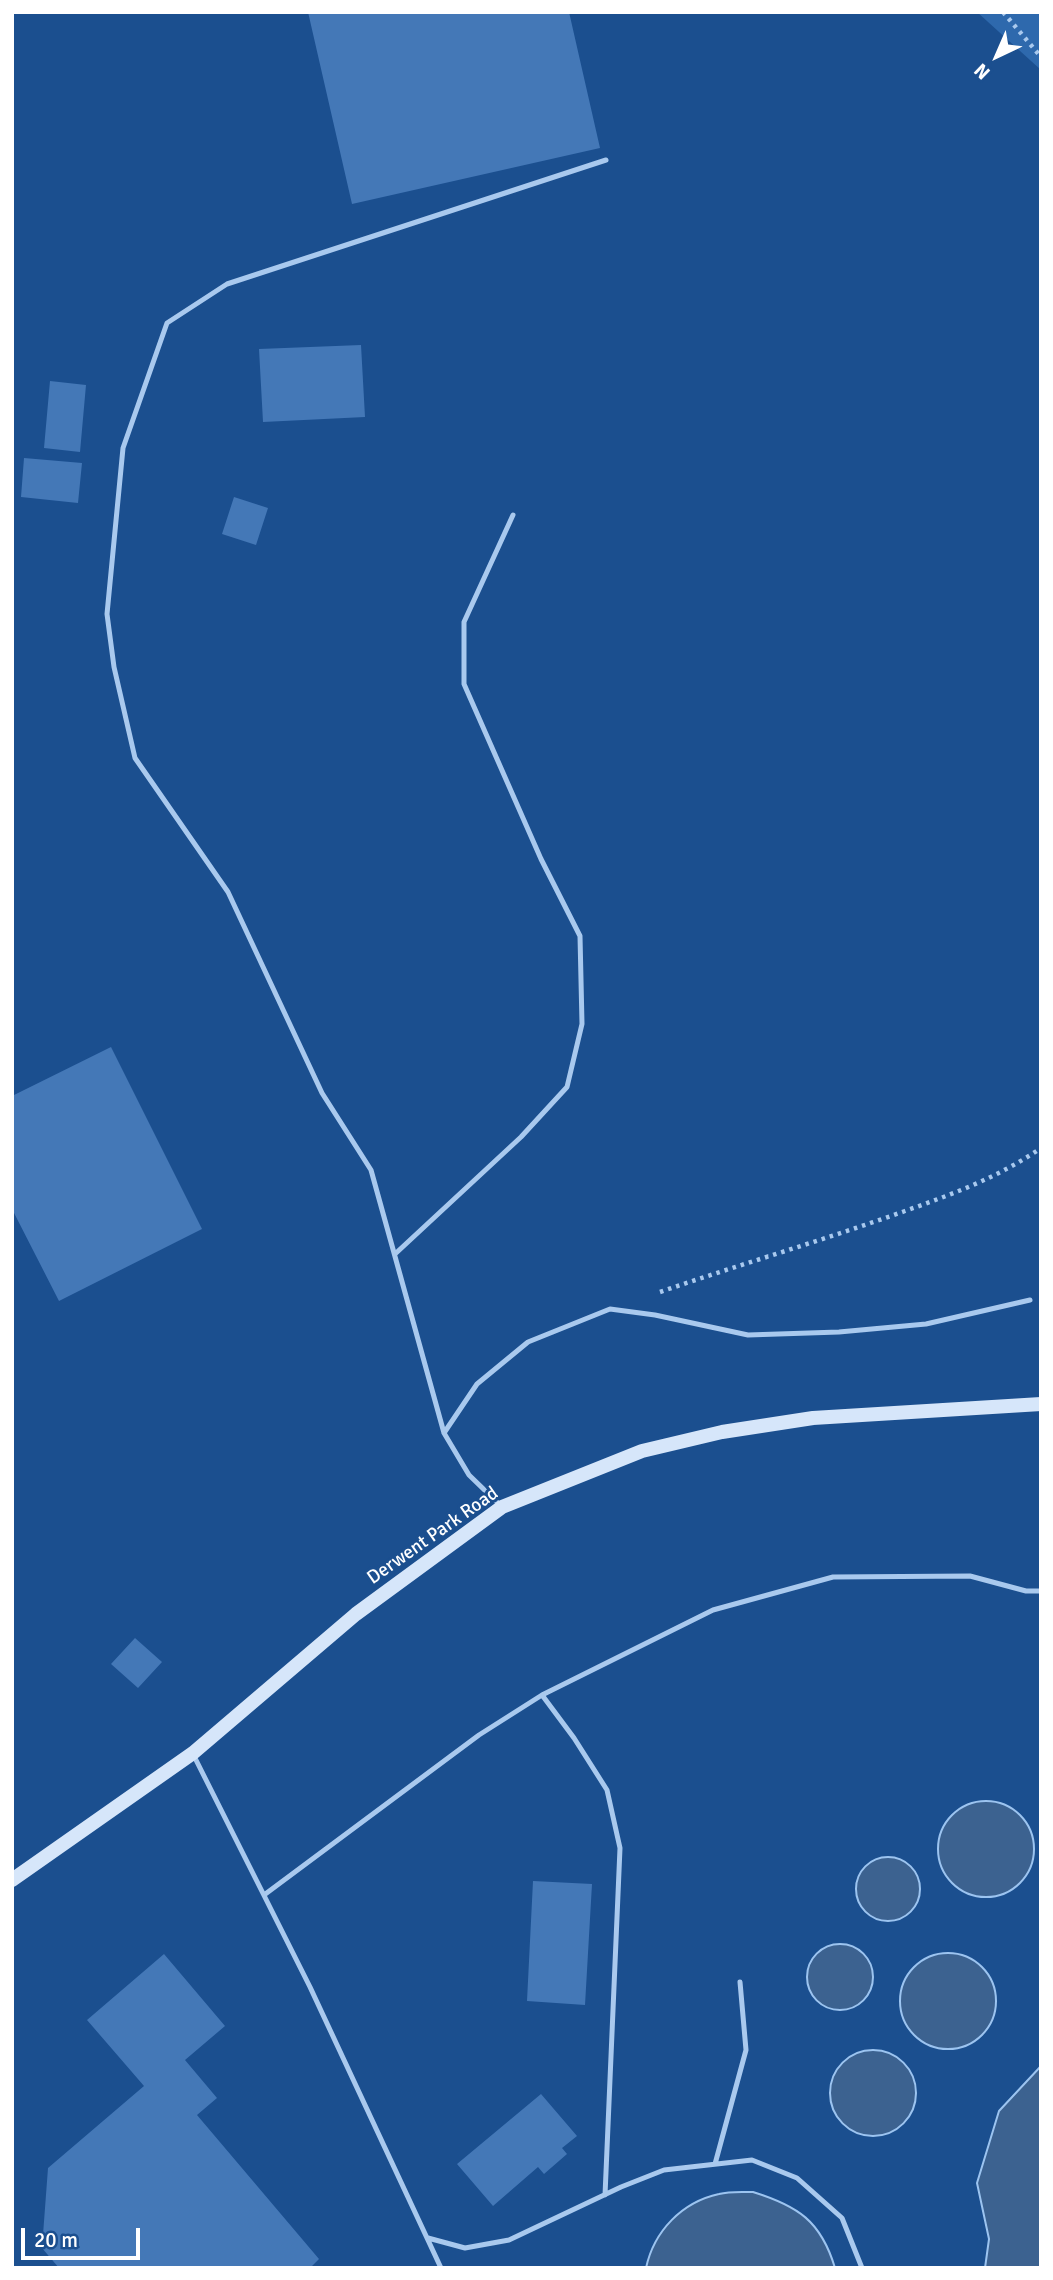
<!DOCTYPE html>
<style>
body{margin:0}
#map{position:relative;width:1053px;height:2280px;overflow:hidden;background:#1b4f8f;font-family:Signika,sans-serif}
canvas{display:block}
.frame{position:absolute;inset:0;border:14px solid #fff;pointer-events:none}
.north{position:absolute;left:962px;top:21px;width:70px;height:70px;-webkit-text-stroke:5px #1b4f8f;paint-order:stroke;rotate:224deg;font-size:19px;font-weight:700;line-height:28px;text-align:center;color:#fff}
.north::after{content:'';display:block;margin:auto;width:24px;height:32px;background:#fff;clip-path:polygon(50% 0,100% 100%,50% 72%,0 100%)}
.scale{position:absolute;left:21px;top:2228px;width:119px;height:32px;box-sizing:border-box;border:4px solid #fff;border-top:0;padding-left:9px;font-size:21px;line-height:24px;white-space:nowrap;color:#fff;-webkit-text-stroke:5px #1b4f8f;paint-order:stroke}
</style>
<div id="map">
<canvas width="1053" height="2280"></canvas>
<div class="frame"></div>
<div class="north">N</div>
<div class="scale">20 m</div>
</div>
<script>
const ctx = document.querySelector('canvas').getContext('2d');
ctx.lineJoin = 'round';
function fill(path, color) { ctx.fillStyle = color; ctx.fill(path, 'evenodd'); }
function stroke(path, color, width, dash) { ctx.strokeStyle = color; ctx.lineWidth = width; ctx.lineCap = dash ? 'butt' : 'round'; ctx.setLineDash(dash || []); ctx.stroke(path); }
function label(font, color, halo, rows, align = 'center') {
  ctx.font = font + ' Signika,sans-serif'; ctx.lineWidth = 6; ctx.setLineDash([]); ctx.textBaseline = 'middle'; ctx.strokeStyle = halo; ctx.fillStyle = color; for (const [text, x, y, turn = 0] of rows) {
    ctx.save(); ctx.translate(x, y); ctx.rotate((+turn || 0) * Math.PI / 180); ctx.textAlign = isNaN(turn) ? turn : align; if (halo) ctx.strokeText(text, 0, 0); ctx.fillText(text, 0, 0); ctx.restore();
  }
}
fill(new Path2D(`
 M977,12H1041V70Z`), '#2e69ad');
const water = new Path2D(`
 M938 1849a48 48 0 1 1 96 0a48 48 0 1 1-96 0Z
 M856 1889a32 32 0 1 1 64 0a32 32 0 1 1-64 0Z
 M807 1977a33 33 0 1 1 66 0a33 33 0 1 1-66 0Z
 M900 2001a48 48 0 1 1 96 0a48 48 0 1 1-96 0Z
 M830 2093a43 43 0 1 1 86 0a43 43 0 1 1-86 0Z
 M1041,2066V2268H985L989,2239L977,2183L999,2111Z
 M753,2192C798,2206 821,2221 835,2268H646C654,2231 682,2202 719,2194C730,2191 742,2192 753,2192Z`);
fill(water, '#3c6290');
stroke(water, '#9cc4f0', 2);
fill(new Path2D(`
 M308,12H569L600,148L352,204Z
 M361,345L365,417L263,422L259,349Z
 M50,381L86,385L80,452L44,448Z
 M24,458L82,463L78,503L21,497Z
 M234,497L268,508L256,545L222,534Z
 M111,1047L202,1229L59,1301L12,1209V1096Z
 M135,1638L162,1662L138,1688L111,1664Z
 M533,1881L592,1884L585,2005L527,2001Z
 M164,1954L225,2026L185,2060L217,2098L197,2115L319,2259L310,2268H59L42,2248L48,2168L144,2086L87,2020Z
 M541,2094L577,2136L562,2148L567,2154L544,2174L538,2167L493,2206L457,2164Z`), '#4478b7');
stroke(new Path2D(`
 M1003,12L1041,57
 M660,1292C741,1264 824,1240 905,1211C953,1194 999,1177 1041,1148`), '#a9c9ee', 4.5, [3.5, 5]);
stroke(new Path2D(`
 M395,1254L521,1137L567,1087L582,1024L580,936L541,859L464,684V622L513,515
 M444,1433L477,1384L528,1342L610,1309L655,1315L748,1335L839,1332L926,1324L1030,1300
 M502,1507L469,1475L444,1433L371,1170L322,1093L228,892L135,758L114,667L107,614L123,448L167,323L227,284L606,160
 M542,1695L574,1738L607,1790L620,1848L605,2195
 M194,1756L310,1987L441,2268
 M264,1895L479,1735L542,1695L713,1610L833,1577L970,1576L1026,1591H1041
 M715,2164L746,2050L740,1982
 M428,2238L465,2248L509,2240L621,2187L664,2170L752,2160L797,2178L842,2218L862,2268`), '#a9c9ee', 5);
stroke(new Path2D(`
 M12,1880L193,1753L356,1614L502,1507L642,1451L722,1432L813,1418L1041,1404`), '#d6e6fa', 14);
label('19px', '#fff', '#1b4f8f', [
 ["Derwent Park Road",433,1536,-35]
]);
</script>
